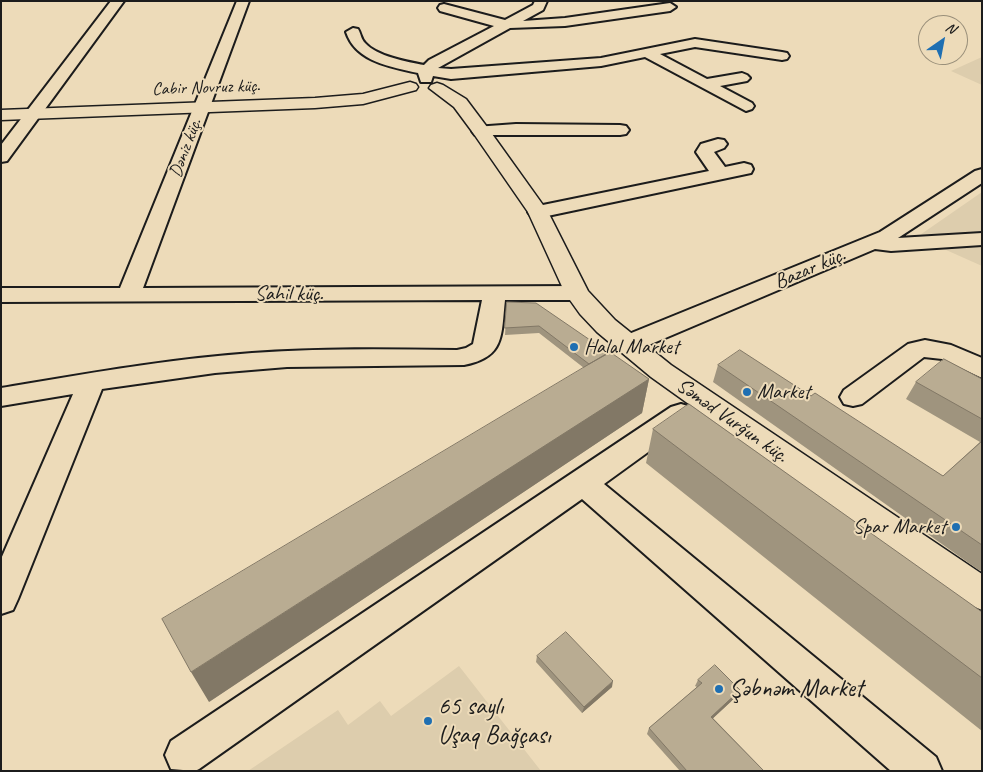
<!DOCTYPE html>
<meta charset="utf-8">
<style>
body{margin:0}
#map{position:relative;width:983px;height:772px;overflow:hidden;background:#eddbb9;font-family:Caveat,sans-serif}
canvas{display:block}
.frame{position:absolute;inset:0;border:2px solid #1c1c1c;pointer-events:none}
.north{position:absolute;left:918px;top:15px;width:50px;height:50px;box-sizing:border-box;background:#eddbb9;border:1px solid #998f7a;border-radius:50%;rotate:33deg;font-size:14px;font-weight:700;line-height:20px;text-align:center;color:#1c1c1c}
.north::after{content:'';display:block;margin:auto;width:18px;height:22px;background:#1f6fb2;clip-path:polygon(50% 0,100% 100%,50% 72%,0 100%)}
</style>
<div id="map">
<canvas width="983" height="772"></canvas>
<div class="frame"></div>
<div class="north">N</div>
</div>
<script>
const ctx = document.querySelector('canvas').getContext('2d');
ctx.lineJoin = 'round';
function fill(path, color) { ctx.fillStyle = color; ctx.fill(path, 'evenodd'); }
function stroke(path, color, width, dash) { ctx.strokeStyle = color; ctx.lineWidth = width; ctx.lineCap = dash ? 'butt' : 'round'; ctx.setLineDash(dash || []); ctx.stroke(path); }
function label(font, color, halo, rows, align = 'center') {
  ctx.font = font + ' Caveat,sans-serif'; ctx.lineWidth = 4; ctx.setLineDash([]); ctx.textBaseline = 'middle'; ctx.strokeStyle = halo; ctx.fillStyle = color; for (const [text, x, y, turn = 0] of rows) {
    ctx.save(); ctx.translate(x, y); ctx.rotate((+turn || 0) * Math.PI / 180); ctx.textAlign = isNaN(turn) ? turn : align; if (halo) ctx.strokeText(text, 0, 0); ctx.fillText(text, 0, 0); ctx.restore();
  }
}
fill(new Path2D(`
 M982,57V85L951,71Z
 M982,192V266L917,237Z
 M459,666L541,771H248L338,710L348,725L380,701L391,716Z`), '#ddcdad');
const minor = new Path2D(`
 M111,1H124L7,161L1,162V145Z
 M237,1H249L143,288L577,286L585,288L588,293L585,298L577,300H505C501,336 505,357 464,365L287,367L215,373L102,389L18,599L13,610L1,614V559L73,394L1,406V388C85,374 168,359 252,353C320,348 389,349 457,350L466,348L473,344L482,300L1,302V288H120Z
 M535,1H547L543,10L523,21L565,18L670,3L676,7L670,11L565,26L510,28L438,68L451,69L601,58L695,39L782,52L787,53L789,56L787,59L782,60L695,47L660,54L707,79L742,73L747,75L750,78L747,81L720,86L752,103L754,106L752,109L746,111L645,57L601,66L451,79L433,76L431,82H421L418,73C391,67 356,62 346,32L353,28L358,29C361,34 361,39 365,43C376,56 408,62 424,65L429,60L494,26L440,11L438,8L440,5L444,4L505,20L533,5Z
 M516,124L620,125L626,126L629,130L626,134L620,135H475L472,131L475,127Z
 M718,139L724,140L727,144L724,148L714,152L725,167L744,163L751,165L753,169L751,173L538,218L531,216L528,212L531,208L538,206L709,171L696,152L701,144Z
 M982,169V183L898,238L982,233V245L891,251L875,249L637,350L628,352L619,350L616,344L619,338L880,232L975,171Z
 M925,340L951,345L982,358V378L942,359L924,357L862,404L853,406L844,404L840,397L844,390L908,344Z
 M681,404L691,407L695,414L691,421L604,484L936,757L942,771H891L582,499L199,769L195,771L171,769L165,755L171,741L671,407Z`);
const major = new Path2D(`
 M410,82L416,84L418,87L416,90L363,104L315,108L1,120V110L315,98L363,94Z
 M437,83L443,85L466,99L487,127L548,212L588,291L615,320L671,365L982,574V610L970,605L651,377L597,332L580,314L565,293L528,212L474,134L454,107L429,88L431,85Z`);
stroke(minor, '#1c1c1c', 4);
stroke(major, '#1c1c1c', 3);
fill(minor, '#eddbb9');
fill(major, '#eddbb9');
fill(new Path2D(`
 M507,302L609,353L649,379L642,413L209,702L584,368L539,333L505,335Z
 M718,365L811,396L943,476L980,442L906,399L916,382L982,379V569L980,571L713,382Z
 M653,429L982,612V731L646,463Z
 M537,656L612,687L582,713L536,662Z
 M698,680L737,696L713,718L764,771H680L647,734L649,728L697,687L695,686Z`), '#9f947e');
fill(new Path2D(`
 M649,379L642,413L209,702L191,672Z
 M613,681L612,687L582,713L584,707Z
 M740,690L737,696L709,722L711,717Z`), '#827866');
const building = new Path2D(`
 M507,302L536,303L609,353L589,364L539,326L505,328Z
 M740,350L811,396L815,393L943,476L982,441V545L718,365Z
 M610,352L649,379L191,672L162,619Z
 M944,359L982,379V419L916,382Z
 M689,404L982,612V678L653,429Z
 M566,632L613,681L584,707L537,656Z
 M715,665L740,690L711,717L764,771H687L649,728L702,683L698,680Z`);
fill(building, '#b9ac92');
stroke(building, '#827866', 1);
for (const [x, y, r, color] of [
 [574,347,5,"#1f6fb2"],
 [747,392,5,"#1f6fb2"],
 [956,527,5,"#1f6fb2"],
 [719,689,5,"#1f6fb2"],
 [428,721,5,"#1f6fb2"]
]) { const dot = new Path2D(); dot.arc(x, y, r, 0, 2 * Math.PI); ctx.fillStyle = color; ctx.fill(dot); stroke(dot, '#eddbb9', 2); }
label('18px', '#1c1c1c', '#eddbb9', [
 ["Cabir Novruz küç.",206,88,-2],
 ["Dәniz küç.",186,148,-69]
]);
label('21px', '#1c1c1c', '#eddbb9', [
 ["Bazar küç.",810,269,-23],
 ["Sahil küç.",289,294],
 ["Səməd Vurğun küç.",732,421,35]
]);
label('21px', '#1c1c1c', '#eddbb9', [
 ["Halal Market",584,347],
 ["Market",757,392],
 ["Spar Market",946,527,"right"]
], 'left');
label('25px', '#1c1c1c', '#eddbb9', [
 ["Şəbnəm Market",729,689],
 ["65 saylı",438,707],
 ["Uşaq Bağçası",438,736]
], 'left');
</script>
